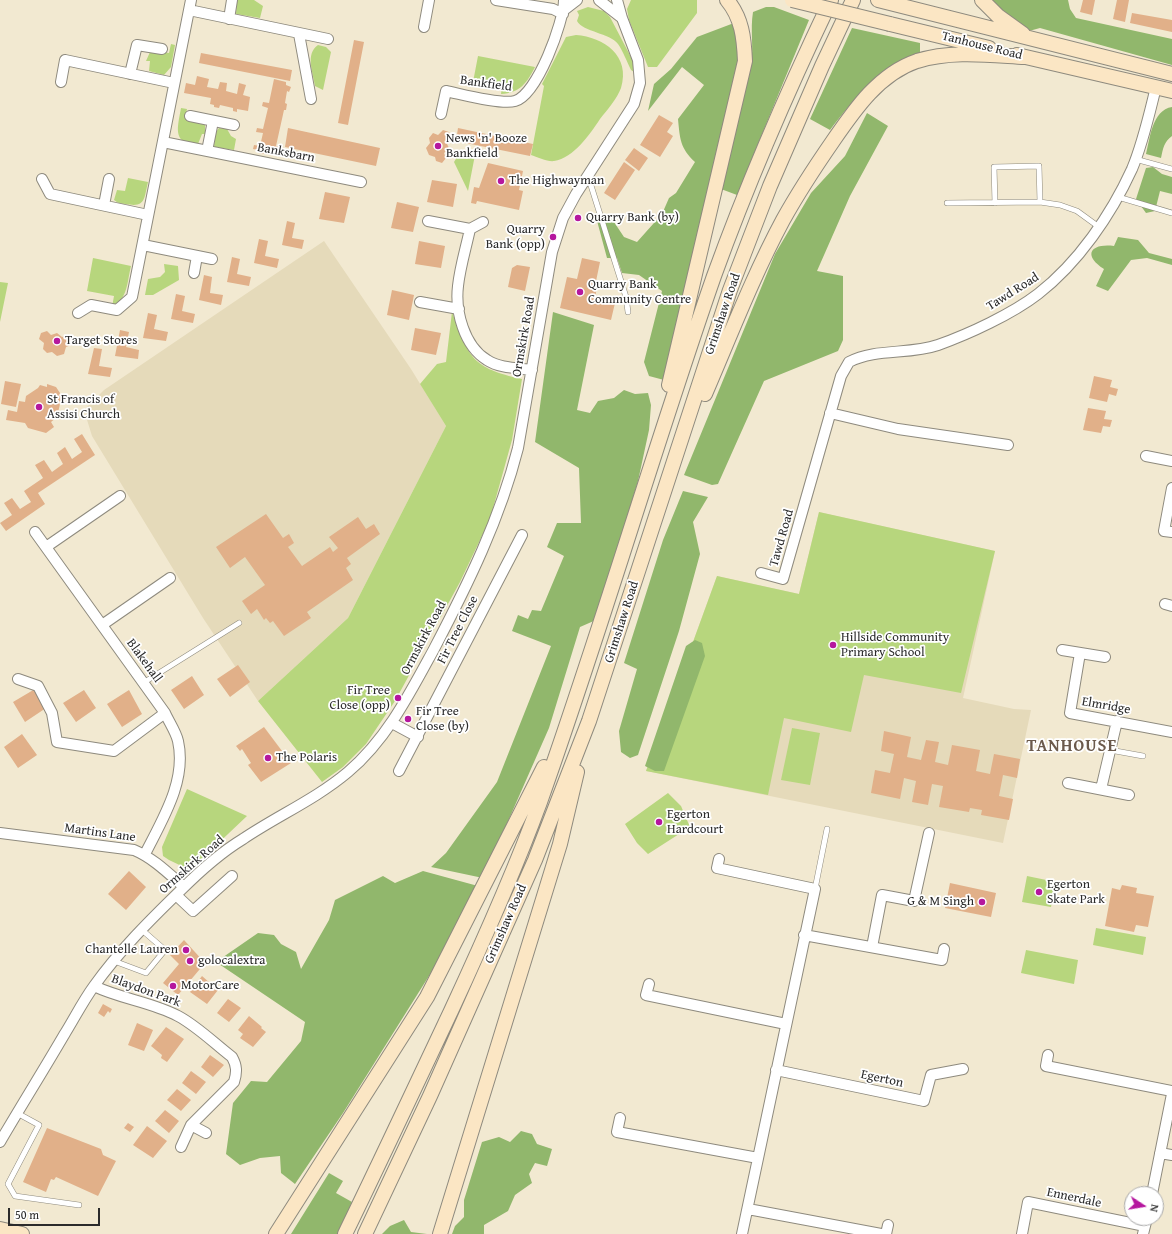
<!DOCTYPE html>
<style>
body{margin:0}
#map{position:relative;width:1172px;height:1234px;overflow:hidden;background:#f2e9d1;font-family:"Gentium Book Plus",serif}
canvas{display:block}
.north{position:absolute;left:1124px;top:1186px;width:40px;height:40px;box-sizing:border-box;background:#fff;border:1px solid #aaa;border-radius:50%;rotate:102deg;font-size:11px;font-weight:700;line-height:16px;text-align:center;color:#2b2b2b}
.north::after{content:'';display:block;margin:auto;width:14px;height:18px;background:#b5179e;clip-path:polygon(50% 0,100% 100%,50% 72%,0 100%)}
.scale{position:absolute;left:8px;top:1208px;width:92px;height:18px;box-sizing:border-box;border:2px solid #2b2b2b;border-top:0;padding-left:5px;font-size:12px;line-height:14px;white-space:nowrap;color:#2b2b2b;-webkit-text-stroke:3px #fff;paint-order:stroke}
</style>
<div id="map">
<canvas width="1172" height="1234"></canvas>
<div class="north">N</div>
<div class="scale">50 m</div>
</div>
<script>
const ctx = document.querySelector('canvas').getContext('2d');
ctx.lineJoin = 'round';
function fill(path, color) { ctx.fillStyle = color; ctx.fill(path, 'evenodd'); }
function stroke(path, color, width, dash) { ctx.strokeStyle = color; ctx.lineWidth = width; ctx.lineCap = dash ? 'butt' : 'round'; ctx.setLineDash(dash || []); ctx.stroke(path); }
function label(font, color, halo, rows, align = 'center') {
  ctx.font = font + ' "Gentium Book Plus",serif'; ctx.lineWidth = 3.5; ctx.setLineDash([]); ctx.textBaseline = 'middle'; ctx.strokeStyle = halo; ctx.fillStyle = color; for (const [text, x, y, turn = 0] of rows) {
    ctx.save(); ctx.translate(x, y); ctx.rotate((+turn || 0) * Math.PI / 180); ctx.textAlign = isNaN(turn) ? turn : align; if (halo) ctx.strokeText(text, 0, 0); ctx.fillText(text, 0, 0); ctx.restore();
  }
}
fill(new Path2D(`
 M324,241L411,369L446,426L348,618L258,701L203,618L92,436L84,410L104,390Z
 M819,512L995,551L963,698L1014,709L1031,710L1003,843L646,771L717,576L799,594Z`), '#e5daba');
fill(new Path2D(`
 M237,0H254L263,6L260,18L236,14Z
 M631,0H697V13L657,67H648L629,20L627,9Z
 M588,7L604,11L610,17L633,61L634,72L631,70C627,62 623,51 618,44C610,33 583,32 577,21L579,15L577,11Z
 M576,35C604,37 631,56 621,88C617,99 607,110 600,119C590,134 574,158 554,161C548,162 537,157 531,155L544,86L542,84L566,37Z
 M171,44L175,45L171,67L164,75L149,71L150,61H146L150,52L155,50L169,53Z
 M318,45L326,47L331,52L323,90L315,86C313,72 305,54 318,45Z
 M478,56L535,67C527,83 520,93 501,94L502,87L473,82Z
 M181,108L187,109L185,118L201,121L205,125V134H202L198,144C171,145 178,126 181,108Z
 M219,128L227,129L231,136L236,139L234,150L214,147L215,133Z
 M464,153L475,155L468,191L454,162L459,154Z
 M128,178L148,182C144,198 146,208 126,204C121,204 118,203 114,200L117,190L125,191Z
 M93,258L131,266C127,282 128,299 112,307L114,296L87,291Z
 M164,264L178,266L179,280L153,295H145L148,279L160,277L165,272Z
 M0,282L8,283L0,322Z
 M452,312C469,358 472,368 522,379L512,440L490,519L460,582L395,701L366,744L343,767L322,782L258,701L348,618L446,426L420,384L437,364L446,362Z
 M819,512L995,551L961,693L864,675L851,732L784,718L768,795L646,771L717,576L799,594Z
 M792,728L820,733L810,785L781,780Z
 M187,789L247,816L190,870L169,860L163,856L162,847Z
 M668,793L681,806L690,827L648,854L637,843L625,824Z
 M1027,876L1056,882L1051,907L1022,902Z
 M1096,928L1146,937L1143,955L1093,945Z
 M1026,950L1078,960L1074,984L1021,973Z`), '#b7d67d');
fill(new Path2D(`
 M992,0H1068L1070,9L1076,18L1172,39V65L1040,28L1029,31L1018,28Z
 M766,7H774L809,20L737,195L721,189L751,64C754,47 750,30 753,12Z
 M734,23L740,62L664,380L649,376L644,362L662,291L639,275L622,273L617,258H607L596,217L610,216L624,237L637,242L662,214L669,198L676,193L695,162C680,148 680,139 678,119L704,85L682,67L648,111L654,84L671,69L697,37Z
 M852,28L920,43V53C878,72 857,94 830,130L810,119Z
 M1172,107V136C1164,142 1163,148 1161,158L1146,154C1150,139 1152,110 1172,107Z
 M867,113L888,126L850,196L817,271L843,276V340L838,351L764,381L718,484L712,485L684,475L775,254L811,193L845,156Z
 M1153,167L1162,174L1172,177V194L1160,191L1155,211L1146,213L1136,199L1146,168Z
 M1118,237L1138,240L1149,253L1172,259V265L1147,258L1131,260L1108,291L1096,286L1104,269C1082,255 1091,243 1114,246Z
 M553,312L594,325L577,410L590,413L598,401L614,398L624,390L635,394L648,393L651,405L649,430L638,481L596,620L580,627L549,728L483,878L431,867L446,853L497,782L551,646L512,631L518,615L528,619L532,610L541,611L564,556L547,547L557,523H581L579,468L535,442Z
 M683,491L708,497L693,522L700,554L679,631L638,755L630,758L621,752L619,731L637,669L624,663L663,540Z
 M695,640L702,643L705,656L664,771H655L645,766L686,646Z
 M423,871L478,886L444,952L343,1113L295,1184L281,1173L280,1156L260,1158L240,1165L226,1154L233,1103L251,1081L267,1082L301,1041L305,1022L216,962L258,933L274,935L281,944L296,952L301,969L329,920L335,900L383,876L395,883Z
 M521,1131L532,1134L537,1144L552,1149L547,1166L535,1163L529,1174L532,1183L515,1195L508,1211L484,1225V1234H452L455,1226L464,1217V1200L482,1142L499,1137L510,1142Z
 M329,1173L343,1181L336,1193L352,1202L338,1234H291Z
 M404,1220L411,1232L427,1234H382L390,1226Z`), '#91b76c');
fill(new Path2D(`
 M1083,0H1095L1092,15L1080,12Z
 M1117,0H1129L1125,22L1113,19Z
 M1132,13L1172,20V32L1130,23Z
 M354,40L364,42L348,125L338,123Z
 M201,53L292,70L290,81L199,63Z
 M197,76L209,79L207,87L218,89L220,82L227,83L226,91L237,94L239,83L246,85L243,95L250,97L248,111L237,109V112L233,111V108L220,105L219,108L214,107V105L210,104L211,98L184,93L186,83L195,85Z
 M274,79L286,82V85L291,87L289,92L287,91L285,103L287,104L286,110H284L276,146L279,147L277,152H275L274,155L259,153V150L253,149L254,145L260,146L263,133L256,132L257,128L263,129L268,108L262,106L263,102L269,103Z
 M659,115L673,123L667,132L673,136L660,157L640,145Z
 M288,128L380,148L376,166L285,147Z
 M458,128L533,144L530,156L456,141Z
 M443,130L449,132L452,138L447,144L449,148L444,153L446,158L442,163L436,161L435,157L429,155L426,148L430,143L429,138L433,133L438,135Z
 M634,148L648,158L639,171L625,160Z
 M624,162L635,170L615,200L604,193Z
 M488,163L523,171L519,190L523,191L519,210L477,201L476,204L471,203L474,187L479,188Z
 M432,180L457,184L453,207L427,202Z
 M325,192L350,197L344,223L319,219Z
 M397,202L419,207L413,232L391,228Z
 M287,221L295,223L292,238L304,240L302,249L282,245Z
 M259,239L268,241L265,256L279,259L277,268L254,263Z
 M419,241L445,246L441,268L415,264Z
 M232,257L240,259L237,274L251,277L249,286L227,282Z
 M582,258L600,262L595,286H597L595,299L615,303L611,320L560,308L567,277L577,279Z
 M517,265L530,267L525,291L508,287L512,268Z
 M204,275L212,277L210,293L223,295L221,305L199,300Z
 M392,290L414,295L409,320L387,315Z
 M176,294L185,296L182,311L195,314L193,323L171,319Z
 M148,313L157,315L154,329L168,332L166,341L143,338Z
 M415,328L441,333L436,355L411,350Z
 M120,330L129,332L126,347L139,350L138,359L115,356Z
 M47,331L51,335L57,333L62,337L68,335L73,339L71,345L66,347L64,354L57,356L52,352L47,353L43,349L44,343L39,339L41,333Z
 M94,348L102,349L99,366L112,368L110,377L88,374Z
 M1094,376L1112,380L1110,387L1118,389L1116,396L1109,394L1107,402L1089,398Z
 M5,381L21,384L16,407L1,404Z
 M47,384L56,387L62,396L61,397L63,402L60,404L57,417L51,422L54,427L46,433L28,428L25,423L6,420L8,410L17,412L19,401L25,402L26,396L38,388L40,385L47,387Z
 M1088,408L1106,411L1104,419L1112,420L1110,427L1103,426L1101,433L1083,430Z
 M82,434L95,455L38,493L45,504L6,531L0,523L12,515L4,503L12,498L20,509L31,502L24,491L43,478L35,465L44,460L52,472L63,464L57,453L65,447L72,459L82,452L74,439Z
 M266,514L283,538L289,534L294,543L288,547L302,566L330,547L333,552L338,548L329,537L358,517L366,529L374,524L380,534L347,558L351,564L346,568L353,580L307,612L311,618L284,636L273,621L270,623L266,618L264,620L257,609L251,614L242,601L265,585L245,557L230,568L216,547Z
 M238,665L250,682L230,697L217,679Z
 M192,676L204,695L184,709L171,690Z
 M35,689L46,708L25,722L13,702Z
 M84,690L96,708L76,722L63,703Z
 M129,690L142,714L122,727L107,704Z
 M264,727L291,763L261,782L248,765L251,763L242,749L240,751L236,746Z
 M884,731L911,737L907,757L921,760L926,740L939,742L935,762L948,765L952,745L980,750L976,771L990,774L994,754L1020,759L1017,778L1003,775L999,796L1013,799L1009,820L981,815L982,810L970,808L969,812L939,807L943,786L932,784L928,805L912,802L916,781L904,778L900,799L871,793L875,770L890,773L894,754L881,751Z
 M22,734L37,755L18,768L4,747Z
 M129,871L146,887L126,910L108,894Z
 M950,883L996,893L991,917L945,908Z
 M1122,885L1137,888L1136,893L1154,896L1148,927L1136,925L1134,932L1105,926L1112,888L1120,890Z
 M184,940L205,963L178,995L163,983L179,964L170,955Z
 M202,976L218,990L207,1004L190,992Z
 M228,999L241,1008L229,1022L217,1013Z
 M103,1004L112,1009L110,1013L108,1011L104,1017L98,1013Z
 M249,1016L262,1027L261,1028L266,1032L253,1047L240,1038L243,1034L238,1030Z
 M137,1023L153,1030L144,1051L128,1045Z
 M166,1027L184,1039L167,1062L161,1058L162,1055L151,1046Z
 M210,1055L224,1065L213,1077L201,1067Z
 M191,1071L206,1082L196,1094L182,1083Z
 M177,1089L191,1100L181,1111L167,1100Z
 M165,1110L179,1121L169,1133L155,1121Z
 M128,1123L134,1127L130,1132L124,1128Z
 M147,1126L167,1141L153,1158L133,1145Z
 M47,1128L101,1149L103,1155L116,1161L98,1196L56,1177L54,1180L51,1179L46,1192L23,1182Z`), '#e1b089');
const lane = new Path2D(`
 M1135,159L1172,169
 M588,176L626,297L628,312
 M1118,197L1172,213
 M947,203L1040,202L1060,205L1077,211L1099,227
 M995,203L994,167L1039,166L1040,202
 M143,683L239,623
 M1110,750L1143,756
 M815,889L827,829
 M114,961L146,973L165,950L142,930
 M17,1113L39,1125L8,1184L15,1196L79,1205`);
const street = new Path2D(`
 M496,0L553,9L563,14
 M599,0L622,18
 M189,10L328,39
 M564,10L577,0
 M229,19L232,0
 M424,27L429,0
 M299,34L311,99
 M130,74L137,45L162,49
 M61,82L65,60L174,83
 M441,114L446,91C461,94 501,105 515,101C537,95 564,22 564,0
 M190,116L234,125
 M163,142L361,182
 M207,151L213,121
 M42,179L50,194L148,215
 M104,205L109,179
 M428,221L470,229
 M483,222L470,229C466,248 460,267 458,286C455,311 464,346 487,360C499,368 517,368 532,370
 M143,245L212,259
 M194,273L197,256
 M420,302L459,309
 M78,313L91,305L117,310L132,297L191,0
 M830,413L898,429L1008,445
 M1146,456L1172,461
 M1172,488L1164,531L1172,532
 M35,532L165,713C169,722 176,732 178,741C187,781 162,820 145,854
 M46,547L120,496
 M761,573L783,579L841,376L849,362C876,348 909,355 938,345C969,334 1012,314 1038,294C1078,263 1111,215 1132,169C1143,143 1149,115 1156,87
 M1165,604L1172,606
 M102,625L170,578
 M1062,650L1105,657
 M1080,653L1070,713L1172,732
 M18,679L38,686L52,713L57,742L114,751L165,713
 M392,723L418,737
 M399,771L522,535
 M1068,783L1129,795
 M1101,789L1117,721
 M0,833L134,850C153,858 168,873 184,887
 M719,859L717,868L815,889L742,1234
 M176,895L193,911L232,876
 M804,935L942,960L944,949
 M872,947L882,895L914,901L929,833
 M649,984L646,995L786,1024
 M94,986C121,999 152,1002 178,1016C197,1026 215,1044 232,1057C237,1066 237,1072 234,1082L191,1125L181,1147
 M1048,1055L1046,1066L1172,1091
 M776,1070L924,1101L931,1075L963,1069
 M620,1118L617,1132L758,1158
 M191,1125L206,1133
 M0,1142C21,1106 43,1071 64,1035C74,1019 83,1001 94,986C119,951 150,920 181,890C200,871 220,853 243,839C277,816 316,799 348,772C387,739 410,693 434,649C468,584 500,519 518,448L552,252L563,218L576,194L634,104L640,83L638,60L622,18L617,0
 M1160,1153L1172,1155
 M1152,1194L1172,1094
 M748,1209L881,1234
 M886,1234L888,1225
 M1022,1234L1028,1202L1145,1226
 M1143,1234L1147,1218`);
const secondary = new Path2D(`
 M878,0L1172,74
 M982,0L998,16L1023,34
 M890,24L989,48
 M1017,55L1172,91
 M669,385L745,61C744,38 742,18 727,0
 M705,394C730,336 753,276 783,220C798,193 815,167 833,141C855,109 879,74 917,61C952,50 989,55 1025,57
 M0,1229L22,1234
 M276,1234L427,997L544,767
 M345,1234C381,1160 416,1085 451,1011C483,942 514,873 540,802C602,628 653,451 714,276C748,182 788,90 831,0
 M365,1234L430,1096L535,860L589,721L730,290L770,186L822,66L853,0
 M440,1234L560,844L577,772`);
stroke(lane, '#8e8a7e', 6);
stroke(street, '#8e8a7e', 12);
stroke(secondary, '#8e8a7e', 16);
stroke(lane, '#fff', 5);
stroke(street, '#fff', 10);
stroke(secondary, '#fbe6c4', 14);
const secondaryBridge = new Path2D(`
 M792,0L890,24`);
stroke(secondaryBridge, '#8e8a7e', 16, []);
stroke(secondaryBridge, '#fbe6c4', 14);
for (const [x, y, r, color] of [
 [438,146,4,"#b5179e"],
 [501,181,4,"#b5179e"],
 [578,218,4,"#b5179e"],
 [553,237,4,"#b5179e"],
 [580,292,4,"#b5179e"],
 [57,341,4,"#b5179e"],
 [39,407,4,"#b5179e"],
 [833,645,4,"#b5179e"],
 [398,698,4,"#b5179e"],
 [408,719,4,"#b5179e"],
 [268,758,4,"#b5179e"],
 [659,822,4,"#b5179e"],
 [1039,892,4,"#b5179e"],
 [982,902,4,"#b5179e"],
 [186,950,4,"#b5179e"],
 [190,961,4,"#b5179e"],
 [173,986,4,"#b5179e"]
]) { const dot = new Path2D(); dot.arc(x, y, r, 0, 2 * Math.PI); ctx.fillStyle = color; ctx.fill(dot); stroke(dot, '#fff', 1.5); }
label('13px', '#2b2b2b', '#fff', [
 ["Tanhouse Road",982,46,14],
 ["Bankfield",486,84,8],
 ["Banksbarn",286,153,11],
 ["Tawd Road",1013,292,-32],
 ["Grimshaw Road",723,314,-71],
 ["Ormskirk Road",524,337,-80],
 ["Tawd Road",782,538,-74],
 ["Grimshaw Road",622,622,-72],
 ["Fir Tree Close",458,630,-63],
 ["Ormskirk Road",424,638,-62],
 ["Blakehall",144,661,54],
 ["Elmridge",1106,706,10],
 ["Martins Lane",100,833,8],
 ["Ormskirk Road",192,865,-41],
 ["Grimshaw Road",506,924,-66],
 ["Blaydon Park",146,991,20],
 ["Egerton",882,1079,12],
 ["Ennerdale",1074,1198,12]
]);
label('13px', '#2b2b2b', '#fff', [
 ["News 'n' Booze",446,139],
 ["Bankfield",446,154],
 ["The Highwayman",509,181],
 ["Quarry Bank (by)",586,218],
 ["Quarry",545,230,"right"],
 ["Bank (opp)",545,245,"right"],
 ["Quarry Bank",588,285],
 ["Community Centre",588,300],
 ["Target Stores",65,341],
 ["St Francis of",47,400],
 ["Assisi Church",47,415],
 ["Hillside Community",841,638],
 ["Primary School",841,653],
 ["Fir Tree",390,691,"right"],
 ["Close (opp)",390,706,"right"],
 ["Fir Tree",416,712],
 ["Close (by)",416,727],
 ["The Polaris",276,758],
 ["Egerton",667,815],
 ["Hardcourt",667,830],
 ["Egerton",1047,885],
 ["Skate Park",1047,900],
 ["G & M Singh",974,902,"right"],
 ["Chantelle Lauren",178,950,"right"],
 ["golocalextra",198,961],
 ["MotorCare",181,986]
], 'left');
ctx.letterSpacing = '1px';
label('bold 17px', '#6b5a4c', '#fff', [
 ["TANHOUSE",1072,747]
]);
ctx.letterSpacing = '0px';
</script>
